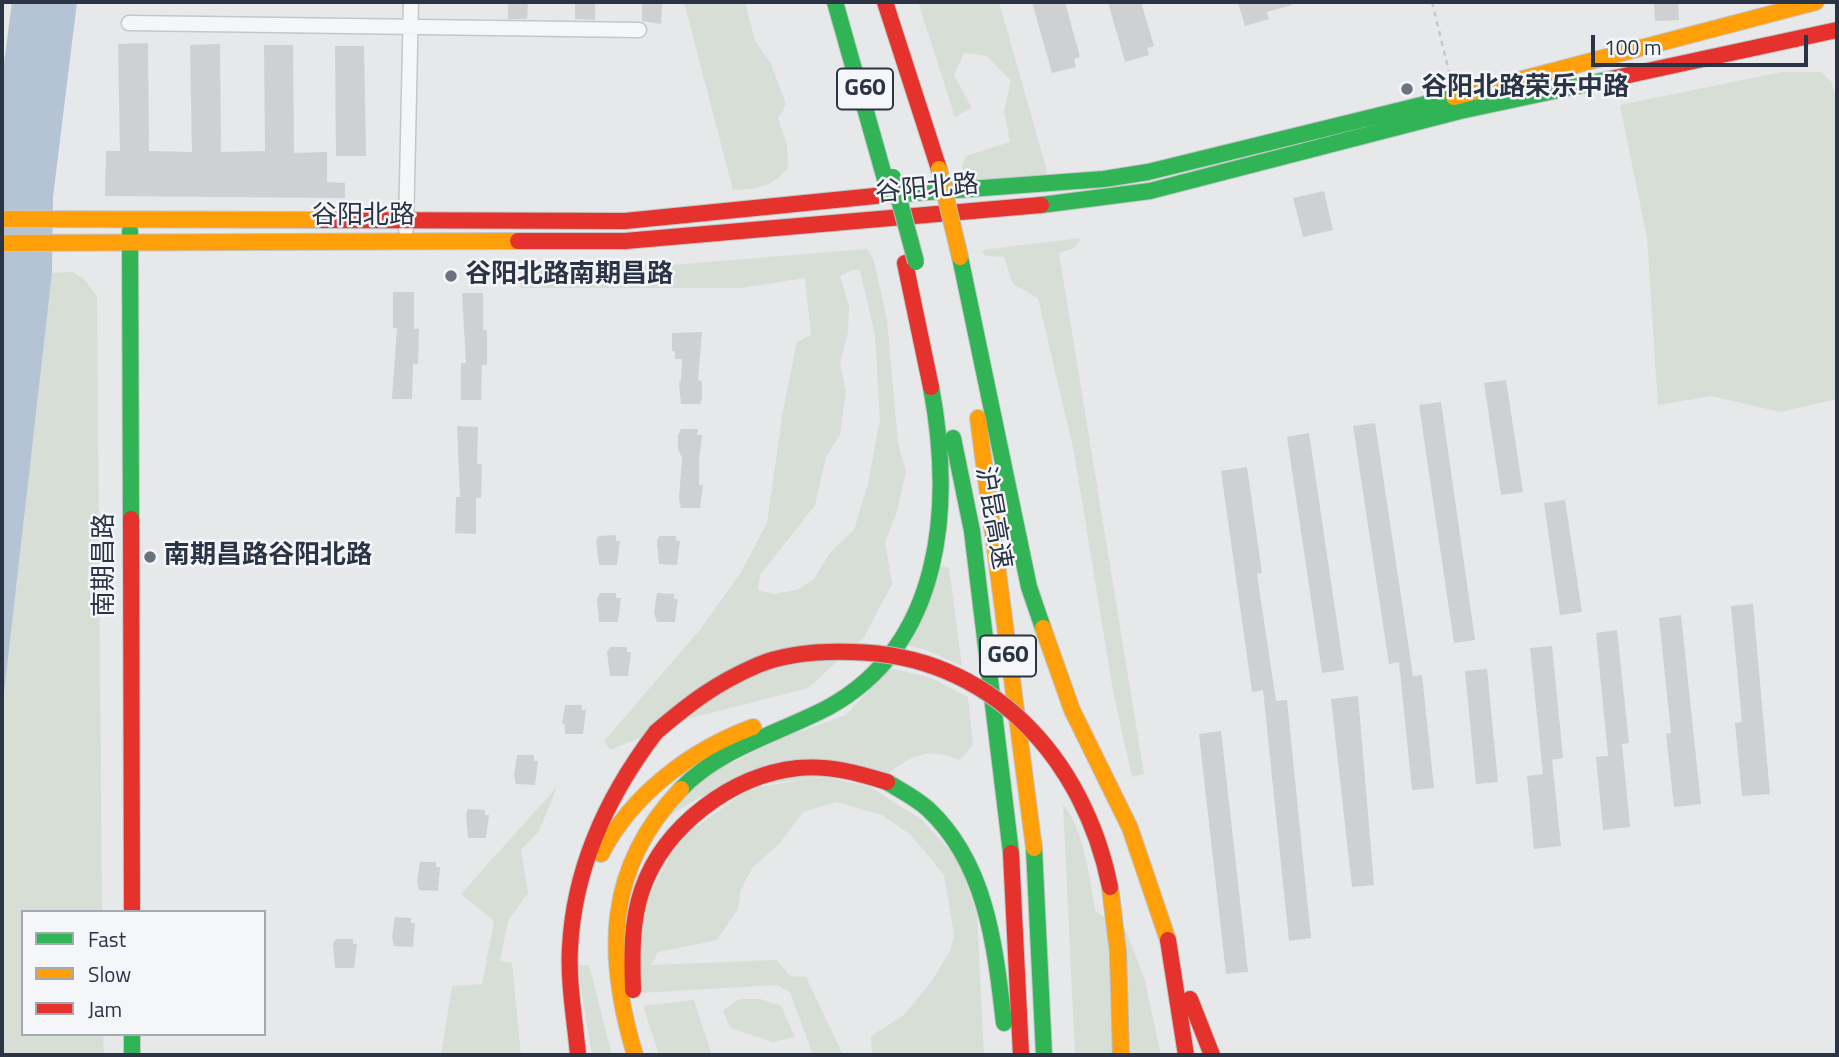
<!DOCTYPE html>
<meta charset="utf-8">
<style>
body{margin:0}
#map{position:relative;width:1839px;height:1057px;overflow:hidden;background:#e6e8ea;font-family:"Titillium Web",sans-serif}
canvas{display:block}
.frame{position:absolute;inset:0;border:4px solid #2b3445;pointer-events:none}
.legend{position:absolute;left:21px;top:910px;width:245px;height:126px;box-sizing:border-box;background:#f4f6f9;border:2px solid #a4a8b1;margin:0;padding:9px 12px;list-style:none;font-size:21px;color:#2b3445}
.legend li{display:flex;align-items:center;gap:14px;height:35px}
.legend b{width:35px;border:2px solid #a4a8b1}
.scale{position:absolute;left:1591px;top:35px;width:217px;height:32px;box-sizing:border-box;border:4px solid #2b3445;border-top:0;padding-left:9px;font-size:21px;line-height:24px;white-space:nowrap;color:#2b3445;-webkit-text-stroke:5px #f4f6f9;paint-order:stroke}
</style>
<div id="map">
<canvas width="1839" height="1057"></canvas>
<div class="frame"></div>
<ul class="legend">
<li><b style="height:9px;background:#30b455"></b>Fast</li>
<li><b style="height:9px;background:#ff9f0a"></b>Slow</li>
<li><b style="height:9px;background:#e5322d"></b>Jam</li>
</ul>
<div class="scale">100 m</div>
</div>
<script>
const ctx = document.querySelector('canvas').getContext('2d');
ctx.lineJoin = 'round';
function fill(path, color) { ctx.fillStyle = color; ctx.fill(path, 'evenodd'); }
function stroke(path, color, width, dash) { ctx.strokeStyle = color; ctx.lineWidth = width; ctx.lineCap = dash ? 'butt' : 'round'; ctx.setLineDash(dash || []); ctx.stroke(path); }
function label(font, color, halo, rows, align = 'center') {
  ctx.font = font + ' "Titillium Web","Noto Sans SC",sans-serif'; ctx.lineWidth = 5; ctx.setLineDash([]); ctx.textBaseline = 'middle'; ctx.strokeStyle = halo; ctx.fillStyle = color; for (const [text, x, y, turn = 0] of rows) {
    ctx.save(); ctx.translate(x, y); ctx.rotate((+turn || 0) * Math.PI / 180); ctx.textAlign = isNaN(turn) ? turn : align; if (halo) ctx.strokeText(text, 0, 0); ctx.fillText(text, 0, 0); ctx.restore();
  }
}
fill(new Path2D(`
 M684,2H745L755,41L771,64L786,104L778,119L787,144L788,168C772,187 758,189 733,190Z
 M918,2H999L1047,171L1044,180L972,189L962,167L966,156L1010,142L1004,111L1011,81L987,56L964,53L954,75L972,108L955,117Z
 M1782,72H1821L1831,82L1837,100V399L1781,412L1711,396L1658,405L1647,238L1620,105Z
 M1081,238L1074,248L1059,253L1144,774L1132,777L1113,691L1074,452L1038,298L1013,284L1004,257L985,256L982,250Z
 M867,249L874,261L887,320L898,443L906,472L897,512L885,542L892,584L864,637L808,688L683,720L610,750L604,741L699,631L740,574L767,523L783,411L797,342L811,335L805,278L741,288H521V265L659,266ZM852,270H860L875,335L880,419L868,484L854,530L830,553L814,579L797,590L773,594L758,590L760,575L815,505L826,457L840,435L846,392L840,364L848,332L849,306L840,276Z
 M73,272L85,280L97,297L102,912H23V1034H103L104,1055H2V711L52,273Z
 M940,566L949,568L962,666L926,650L908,646Z
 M889,668L929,677L968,697L973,745L960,760C926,747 915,754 887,774L867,769L700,797L660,821L696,781L779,739L846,715Z
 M826,777L870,787L922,820L958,859L977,915L984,1055H872L871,1036L904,1015L932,981L951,949L954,934L944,875L911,835L882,815L836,802L803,812L779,844L753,867L741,889L738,909L717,940L658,952L651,965L777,960L790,976L806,977L843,1055H813L790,992L777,985L639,993L641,911L678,840L754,785Z
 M557,787L539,831L521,850L528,893L508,921L500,961L512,963L521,1055H441L452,986L482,984L494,921L461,894Z
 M1063,804C1086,834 1088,876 1096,912L1125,929L1144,977L1161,1055H1075Z
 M577,965H589L612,1055H592Z
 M739,999H760L781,1006L795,1037L773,1042L731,1028L723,1011Z
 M694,1000L712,1055H659L643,1006Z`), '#d6ded6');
fill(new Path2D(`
 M12,2H77L53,197L52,273L2,711V79Z`), '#b4c4d5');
fill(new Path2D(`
 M508,2H528L527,19H508Z
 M575,2H595V20L575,19Z
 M642,2H662L661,24L642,21Z
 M1032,2H1065L1080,57L1074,59L1076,67L1052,73Z
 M1108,2H1141L1154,46L1147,48L1149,55L1125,62Z
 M1238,2H1291L1292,5L1267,12L1269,19L1245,26Z
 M1654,2H1678L1679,20L1655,21Z
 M148,43L149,151L192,152L190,45L220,44L221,152L265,151L264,45H293L294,153L327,152V182L345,183V198L105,196L106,151H120L118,44Z
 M335,46H364L366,156H336Z
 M1324,191L1333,230L1303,237L1293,198Z
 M393,292H414V329H419L418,364H413L412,399H392L397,328H393Z
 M462,293H483V330H487V365H482L481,400H461V363H466Z
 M702,332L698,380L702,381V398L700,404H681L679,381H681L682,359H675V351H672V333Z
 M1506,380L1523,492L1501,495L1484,383Z
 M1441,402L1475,640L1454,643L1419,405Z
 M1375,423L1413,676L1422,675L1434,788L1412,790L1399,662L1389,664L1353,426Z
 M457,426L478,427L477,464H482L481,498H476V534L455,533L456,497H460Z
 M681,429H698L697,435H702L699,459V485H703L700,508H681L679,499L682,458L678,449V435Z
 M1309,433L1344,670L1322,673L1287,437Z
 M1247,467L1262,573L1257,574L1276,701L1287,700L1311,938L1289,941L1263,690L1252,692L1221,471Z
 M1565,500L1582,612L1560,615L1544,503Z
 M616,535V541H620L617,565H599L596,541L599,536Z
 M659,536H676V541H680L677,565L659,564L657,541Z
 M600,593H616V598H621L618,622H599L597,599Z
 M657,593L674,594V599H678L675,622H657L654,613Z
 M1753,604L1770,794L1742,796L1735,723L1742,722L1731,606Z
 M1681,615L1701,804L1674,807L1666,734L1671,733L1659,618Z
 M1617,630L1629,743L1622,744L1630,827L1603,830L1596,757L1608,756L1596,633Z
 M1552,646L1563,758L1552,760L1561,846L1534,849L1527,776L1543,774L1530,648Z
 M610,647H627V652H631L628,676H610L607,652Z
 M1487,669L1498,782L1476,784L1465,671Z
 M1358,696L1374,885L1352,887L1331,699Z
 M565,705H582V710H586L583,734H565V724H562Z
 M1221,731L1248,972L1226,974L1199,734Z
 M517,755H534V761H538L535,785L516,784L514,775Z
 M468,809L485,810V815H489L486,838H468L466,815Z
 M420,862H436V867H440L438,891L419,890L417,881Z
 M395,917L411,918V923H415L413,947L394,946L392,937Z
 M336,939H353V944H357L354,968H335L333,944Z`), '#ced0d3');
const street = new Path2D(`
 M129,23L639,30
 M406,229L411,2`);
const fast = new Path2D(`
 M835,2L885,179
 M875,196L1104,179L1148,172L1454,97
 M1041,205L1150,191L1460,111L1615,78
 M130,231L131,519
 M960,257L1029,587L1043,628
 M953,438L972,531L1011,853
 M887,782C900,790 916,798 928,809C987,864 995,947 1004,1023
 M681,789C720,748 780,733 829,707C944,643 953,504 931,387
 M1034,848L1044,1055
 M132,1034V1055`);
const slow = new Path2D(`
 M1454,97L1816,2
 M2,219L322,220
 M2,243L518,241
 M978,418L1034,848
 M1043,628L1072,710L1130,828L1168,940
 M601,854C632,794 691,750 753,727
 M635,1055C605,955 605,868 681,789`);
const jam = new Path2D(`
 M885,2L939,169
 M1615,78L1837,30
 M322,220L625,221L875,196
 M518,241H625L1041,205
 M905,263L931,387
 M131,519L132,912
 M1011,853L1021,1055
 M1168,940L1186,1055
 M633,990C632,956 631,922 642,890C664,826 732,775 798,768C829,765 858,773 887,782
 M1190,999L1212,1055
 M578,1055C575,1020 568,984 570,948C574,868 608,795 656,732`);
stroke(street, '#c4c6c8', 17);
stroke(fast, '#c4c6c8', 18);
stroke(slow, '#c4c6c8', 18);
stroke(jam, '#c4c6c8', 18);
stroke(new Path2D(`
 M1432,2L1451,80`), '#c5c6ca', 2.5, [5, 5]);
stroke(street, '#f5f6f7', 14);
stroke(fast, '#30b455', 16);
stroke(slow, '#ff9f0a', 16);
stroke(jam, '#e5322d', 16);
const fastBridge = new Path2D(`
 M893,177L916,262`);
const slowBridge = new Path2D(`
 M939,169L960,257
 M1110,887L1118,952L1121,1055`);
const jamBridge = new Path2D(`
 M656,732C690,703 716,683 758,665C787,653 822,651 852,652C990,654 1084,758 1110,887`);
stroke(fastBridge, '#b8bbbf', 18, []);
stroke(slowBridge, '#b8bbbf', 18, []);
stroke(jamBridge, '#b8bbbf', 18, []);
stroke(fastBridge, '#30b455', 16);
stroke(slowBridge, '#ff9f0a', 16);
stroke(jamBridge, '#e5322d', 16);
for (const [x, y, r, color] of [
 [1407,89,7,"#6c737f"],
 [451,276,7,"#6c737f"],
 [150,557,7,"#6c737f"]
]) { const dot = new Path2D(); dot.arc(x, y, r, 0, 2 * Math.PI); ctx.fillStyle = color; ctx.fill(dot); stroke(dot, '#f4f6f9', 2.5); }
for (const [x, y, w] of [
 [865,89,56],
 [1008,656,56]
]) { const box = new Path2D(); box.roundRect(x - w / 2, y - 20.5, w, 41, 5); ctx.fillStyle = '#f4f6f9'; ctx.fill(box); stroke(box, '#2b3445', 2); }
label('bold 24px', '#2b3445', null, [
 ["G60",865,89],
 ["G60",1008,656]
]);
label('bold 26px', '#2b3445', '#f4f6f9', [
 ["谷阳北路荣乐中路",1421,89],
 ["谷阳北路南期昌路",465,276],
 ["南期昌路谷阳北路",164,557]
], 'left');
label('26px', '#2b3445', '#f4f6f9', [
 ["谷阳北路",927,190,-5],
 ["谷阳北路",363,217],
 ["沪昆高速",992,518,80],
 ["南期昌路",106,565,-90]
]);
</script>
